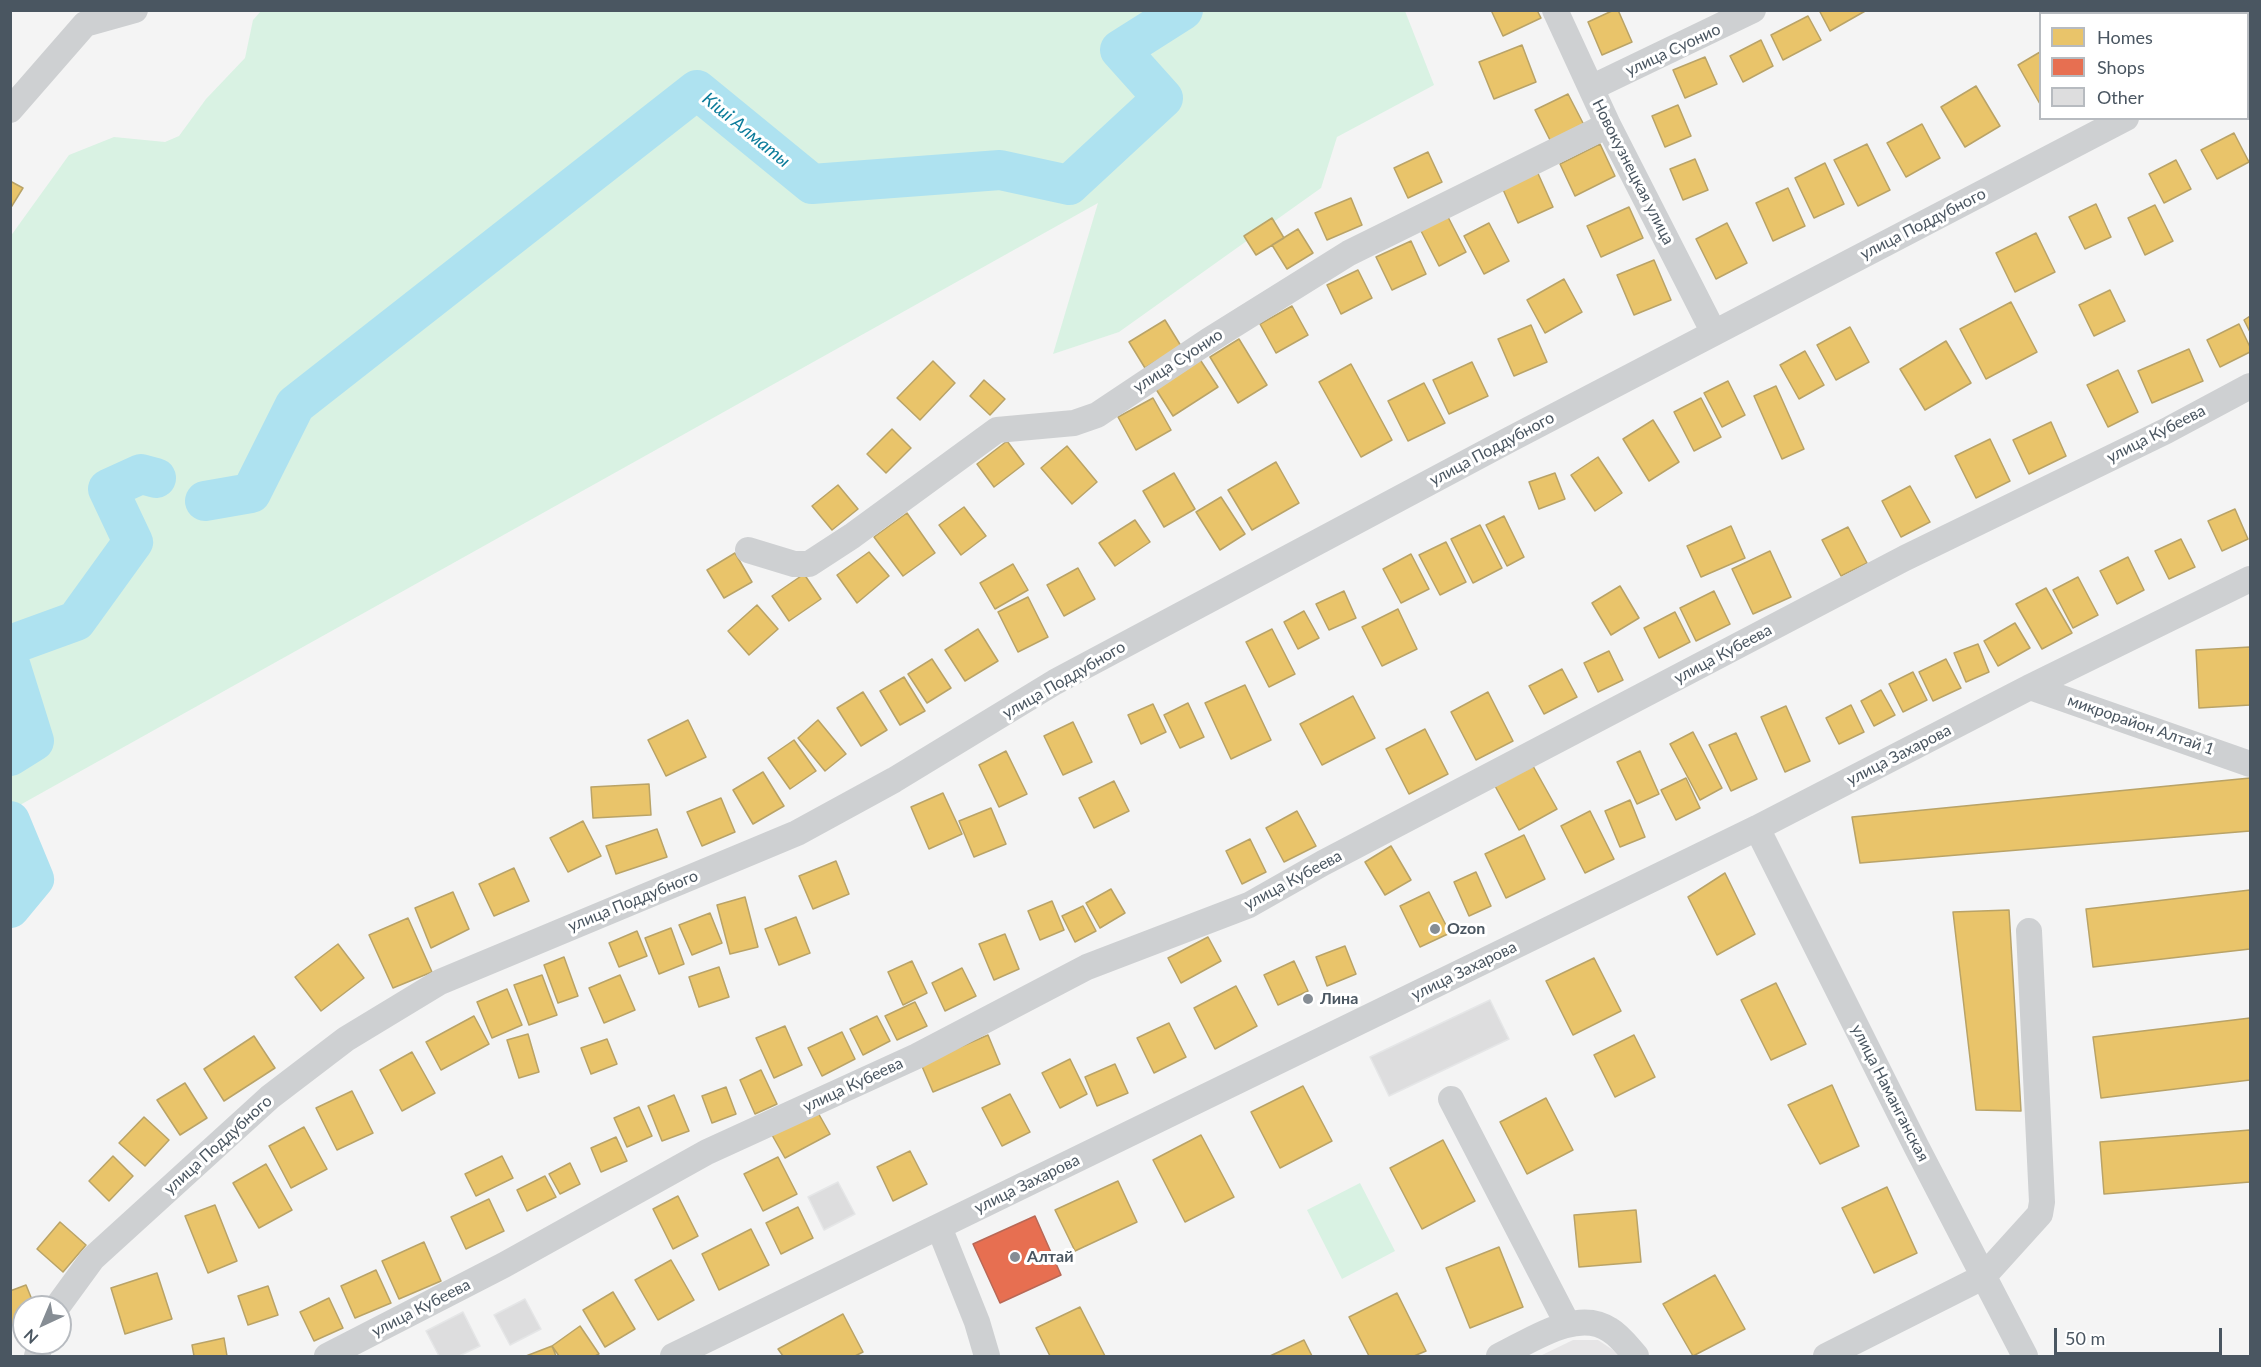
<!DOCTYPE html>
<meta charset="utf-8">
<style>
body{margin:0}
#map{position:relative;width:2261px;height:1367px;overflow:hidden;background:#f4f4f4;font-family:Lato,sans-serif}
canvas{display:block}
.frame{position:absolute;inset:0;border:12px solid #4a5661;pointer-events:none}
.legend{position:absolute;left:2039px;top:12px;width:210px;height:108px;box-sizing:border-box;background:#fff;border:2px solid #b7bbc0;margin:0;padding:8px 10px;list-style:none;font-size:18px;color:#4a5661}
.legend li{display:flex;align-items:center;gap:12px;height:30px}
.legend b{width:30px;border:2px solid #b7bbc0}
.north{position:absolute;left:12px;top:1295px;width:60px;height:60px;box-sizing:border-box;background:#fff;border:2px solid #b7bbc0;border-radius:50%;rotate:224deg;font-size:16px;font-weight:700;line-height:24px;text-align:center;color:#4a5661}
.north::after{content:'';display:block;margin:auto;width:21px;height:27px;background:#868d94;clip-path:polygon(50% 0,100% 100%,50% 72%,0 100%)}
.scale{position:absolute;left:2054px;top:1328px;width:168px;height:27px;box-sizing:border-box;border:3px solid #4a5661;border-top:0;padding-left:8px;font-size:18px;line-height:21px;white-space:nowrap;color:#4a5661;-webkit-text-stroke:4px #fff;paint-order:stroke}
</style>
<div id="map">
<canvas width="2261" height="1367"></canvas>
<div class="frame"></div>
<ul class="legend">
<li><b style="height:16px;background:#e9c46a"></b>Homes</li>
<li><b style="height:16px;background:#e76f51"></b>Shops</li>
<li><b style="height:16px;background:#ddddde"></b>Other</li>
</ul>
<div class="north">N</div>
<div class="scale">50 m</div>
</div>
<script>
const ctx = document.querySelector('canvas').getContext('2d');
ctx.lineJoin = 'round';
function fill(path, color) { ctx.fillStyle = color; ctx.fill(path, 'evenodd'); }
function stroke(path, color, width, dash) { ctx.strokeStyle = color; ctx.lineWidth = width; ctx.lineCap = dash ? 'butt' : 'round'; ctx.setLineDash(dash || []); ctx.stroke(path); }
function label(font, color, halo, rows, align = 'center') {
  ctx.font = font + ' Lato,sans-serif'; ctx.lineWidth = 6; ctx.setLineDash([]); ctx.textBaseline = 'middle'; ctx.strokeStyle = halo; ctx.fillStyle = color; for (const [text, x, y, turn = 0] of rows) {
    ctx.save(); ctx.translate(x, y); ctx.rotate((+turn || 0) * Math.PI / 180); ctx.textAlign = isNaN(turn) ? turn : align; if (halo) ctx.strokeText(text, 0, 0); ctx.fillText(text, 0, 0); ctx.restore();
  }
}
fill(new Path2D(`
 M1573,1340H1598L1622,1356H1540Z`), '#e6e5e6');
fill(new Path2D(`
 M261,11H1405L1434,85L1337,137L1321,188L1119,332L1053,354L1098,203L11,810L10,237L69,155L114,137L165,142L179,136L206,99L245,58L253,20Z
 M1360,1183L1395,1251L1342,1279L1307,1210Z`), '#d9f2e3');
const homes = new Path2D(`
 M1491,10H1537L1541,18L1503,36Z
 M1614,10H1618L1632,42L1602,55L1588,22Z
 M1819,10H1867L1830,31Z
 M2058,10H2111L2113,13L2060,14Z
 M2140,10H2175L2176,14H2134Z
 M2194,10H2219L2214,14H2196Z
 M1808,16L1821,40L1783,60L1771,35Z
 M1761,40L1773,66L1743,82L1730,56Z
 M1522,45L1536,82L1494,99L1479,62Z
 M2040,52V104L2018,65Z
 M1705,57L1717,84L1685,98L1673,70Z
 M1976,86L2000,126L1965,147L1941,107Z
 M1568,94L1584,125L1551,142L1535,110Z
 M1678,105L1691,136L1665,147L1652,116Z
 M1922,124L1940,158L1906,177L1887,143Z
 M2234,133L2249,162L2217,179L2201,150Z
 M1600,144L1615,176L1575,196L1560,164Z
 M1867,144L1890,190L1858,206L1834,160Z
 M1428,152L1442,182L1408,198L1394,168Z
 M1695,159L1708,190L1683,200L1670,169Z
 M2176,160L2191,189L2164,203L2149,174Z
 M1825,163L1844,204L1814,218L1795,178Z
 M1536,169L1553,207L1518,223L1501,185Z
 M10,181L23,188L10,209Z
 M1788,188L1805,226L1773,241L1756,203Z
 M1351,198L1362,225L1327,240L1315,213Z
 M2096,204L2111,237L2085,249L2069,217Z
 M2155,205L2173,241L2145,255L2128,218Z
 M1629,207L1643,238L1601,257L1587,226Z
 M1447,215L1466,252L1439,266L1420,229Z
 M1272,218L1284,238L1256,255L1244,236Z
 M1489,223L1509,261L1484,274L1464,236Z
 M1727,223L1747,263L1716,279L1696,239Z
 M1298,229L1313,253L1287,269L1272,245Z
 M2036,233L2055,272L2015,292L1996,253Z
 M1411,241L1426,274L1392,290L1376,257Z
 M1654,260L1671,300L1634,315L1617,275Z
 M1358,270L1372,298L1341,314L1327,285Z
 M1564,279L1582,312L1545,333L1527,300Z
 M2110,290L2125,321L2094,336L2079,305Z
 M2011,302L2037,352L1986,379L1960,329Z
 M1292,306L1308,335L1276,353L1260,324Z
 M2250,316V332L2244,320Z
 M1165,320L1181,346L1145,368L1129,342Z
 M2239,324L2250,347V352L2220,367L2207,340Z
 M1531,325L1547,362L1514,376L1498,339Z
 M1850,327L1869,362L1836,380L1817,345Z
 M1239,339L1267,385L1238,403L1210,357Z
 M1946,341L1971,383L1925,410L1900,369Z
 M2189,349L2203,381L2152,403L2138,371Z
 M1805,351L1824,385L1799,399L1780,365Z
 M1199,358L1218,387L1173,416L1154,386Z
 M933,361L955,383L920,420L897,398Z
 M1472,362L1488,396L1449,414L1433,380Z
 M1351,364L1392,440L1361,457L1319,382Z
 M2118,370L2138,412L2108,427L2087,385Z
 M984,380L1005,399L990,415L970,396Z
 M1728,381L1745,415L1722,427L1704,393Z
 M1424,383L1445,423L1408,441L1388,401Z
 M1776,386L1804,449L1782,459L1754,396Z
 M1153,398L1171,430L1136,450L1118,417Z
 M1701,398L1721,437L1694,451L1674,412Z
 M1653,420L1679,462L1649,481L1623,439Z
 M2051,422L2066,456L2029,474L2013,440Z
 M892,429L911,448L886,473L867,454Z
 M1990,439L2010,481L1976,498L1955,456Z
 M1007,441L1024,464L994,487L977,464Z
 M1067,446L1097,482L1072,504L1041,468Z
 M1598,457L1622,493L1595,511L1571,475Z
 M1276,462L1299,503L1252,530L1228,490Z
 M1174,473L1195,509L1164,527L1143,491Z
 M1555,473L1565,499L1539,509L1529,482Z
 M838,485L858,509L832,530L812,506Z
 M1910,486L1930,522L1901,537L1882,501Z
 M1221,497L1245,534L1220,550L1196,512Z
 M964,507L986,536L961,555L939,525Z
 M2235,509L2248,539L2222,551L2208,521Z
 M907,513L935,553L903,576L874,537Z
 M1504,516L1524,557L1507,566L1486,525Z
 M1135,520L1150,542L1115,566L1099,543Z
 M1480,525L1502,568L1473,583L1451,539Z
 M1731,526L1745,558L1701,577L1687,546Z
 M1848,527L1867,563L1841,576L1822,540Z
 M2181,539L2195,567L2169,579L2155,551Z
 M1446,542L1466,582L1440,595L1419,555Z
 M1770,551L1791,597L1753,614L1732,569Z
 M869,552L889,576L857,603L837,575Z
 M735,553L752,582L724,598L707,570Z
 M1411,554L1429,589L1401,603L1383,569Z
 M2128,557L2144,590L2117,604L2100,571Z
 M1013,564L1028,590L995,609L980,583Z
 M1078,568L1095,599L1064,616L1047,585Z
 M804,574L821,599L789,621L772,596Z
 M2078,577L2098,615L2073,628L2053,590Z
 M1620,586L1639,618L1611,635L1592,603Z
 M2046,588L2072,633L2042,649L2016,604Z
 M1344,591L1356,618L1329,630L1316,604Z
 M1714,591L1730,624L1696,641L1680,608Z
 M1028,597L1048,637L1018,652L998,612Z
 M757,605L778,629L749,655L728,631Z
 M1398,609L1417,649L1382,666L1362,627Z
 M1304,611L1319,638L1298,649L1284,622Z
 M1675,612L1690,642L1659,658L1644,628Z
 M2015,623L2030,648L1998,666L1984,641Z
 M978,629L998,661L965,681L945,650Z
 M1272,629L1295,674L1269,687L1246,642Z
 M1978,644L1989,672L1966,682L1954,653Z
 M2250,647V705L2199,708L2196,650Z
 M1609,651L1623,680L1598,692L1584,663Z
 M932,659L951,688L927,703L908,674Z
 M1946,659L1961,688L1933,701L1919,672Z
 M1562,669L1577,697L1544,714L1529,686Z
 M1913,672L1927,700L1903,712L1889,684Z
 M904,677L925,711L900,725L880,691Z
 M1245,685L1271,740L1231,759L1205,703Z
 M1881,690L1895,715L1874,726L1861,701Z
 M863,692L887,730L861,746L837,708Z
 M1488,692L1513,741L1476,760L1451,712Z
 M1353,696L1375,738L1322,765L1300,724Z
 M1188,703L1204,737L1180,748L1164,715Z
 M1153,704L1166,732L1141,744L1128,715Z
 M1851,705L1864,732L1839,744L1826,718Z
 M1786,706L1810,761L1785,772L1761,717Z
 M688,720L706,757L666,776L648,740Z
 M818,720L846,754L825,771L798,738Z
 M1073,722L1092,762L1063,775L1044,736Z
 M1425,729L1448,774L1409,794L1386,749Z
 M1693,732L1722,788L1700,800L1670,744Z
 M1736,733L1757,779L1731,791L1709,745Z
 M794,740L816,771L790,789L768,758Z
 M1006,751L1027,794L999,807L979,765Z
 M1640,751L1659,794L1637,804L1617,762Z
 M1533,766L1557,809L1519,830L1495,786Z
 M763,772L784,806L753,824L733,790Z
 M1686,778L1700,808L1676,820L1661,790Z
 M2250,778V831L1860,863L1852,817Z
 M1114,781L1129,811L1094,828L1079,798Z
 M649,784L651,815L593,818L591,787Z
 M943,793L962,834L929,849L911,807Z
 M721,798L735,832L702,846L687,812Z
 M1630,800L1645,837L1620,847L1605,811Z
 M991,808L1006,844L974,857L959,821Z
 M1297,811L1316,846L1284,862L1266,828Z
 M1590,811L1614,859L1585,873L1561,826Z
 M583,821L601,856L568,872L550,838Z
 M657,829L667,857L616,874L606,846Z
 M1524,835L1545,879L1506,898L1485,854Z
 M1250,839L1266,872L1242,884L1226,851Z
 M1391,846L1411,880L1385,895L1365,862Z
 M836,861L849,894L813,909L799,876Z
 M514,868L529,901L494,916L479,884Z
 M1476,872L1491,906L1469,916L1454,882Z
 M1725,873L1755,934L1717,955L1688,897Z
 M1111,889L1125,913L1100,928L1086,903Z
 M2250,890V949L2093,967L2086,909Z
 M453,892L469,929L431,948L415,908Z
 M1429,892L1450,933L1420,947L1400,906Z
 M745,897L758,947L730,954L717,905Z
 M1052,901L1064,930L1040,940L1028,911Z
 M1083,906L1096,931L1075,942L1062,916Z
 M2009,910L2021,1111L1976,1110L1953,912Z
 M710,913L722,943L692,955L679,925Z
 M796,917L810,953L779,965L765,929Z
 M408,918L432,972L393,988L369,935Z
 M671,928L684,964L659,974L645,938Z
 M637,931L647,956L619,967L609,943Z
 M1005,934L1019,969L994,980L979,944Z
 M1208,937L1221,961L1181,983L1168,958Z
 M338,944L364,978L321,1011L295,977Z
 M1345,946L1356,974L1327,986L1316,957Z
 M564,957L578,996L558,1003L544,965Z
 M1594,958L1621,1011L1573,1035L1546,981Z
 M912,961L927,993L903,1005L888,972Z
 M1294,961L1308,991L1278,1005L1264,975Z
 M719,967L729,997L699,1007L689,977Z
 M962,968L976,996L945,1011L932,983Z
 M542,975L557,1015L529,1025L514,985Z
 M620,975L635,1010L604,1023L589,988Z
 M1776,983L1806,1044L1771,1060L1741,1000Z
 M1236,986L1257,1026L1215,1049L1194,1008Z
 M507,989L522,1025L492,1038L477,1002Z
 M915,1002L927,1026L897,1040L885,1016Z
 M474,1016L489,1044L441,1070L426,1042Z
 M877,1016L890,1041L863,1055L850,1029Z
 M2250,1018V1080L2101,1098L2093,1037Z
 M1169,1023L1186,1057L1154,1073L1137,1038Z
 M785,1026L802,1065L774,1078L756,1038Z
 M842,1032L855,1059L822,1076L808,1048Z
 M528,1034L539,1072L519,1078L507,1040Z
 M988,1035L1000,1064L933,1092L921,1064Z
 M1634,1035L1655,1077L1615,1097L1594,1055Z
 M254,1036L275,1068L224,1101L204,1069Z
 M607,1039L617,1064L591,1074L581,1048Z
 M412,1052L435,1093L402,1111L380,1070Z
 M1070,1059L1087,1094L1060,1108L1042,1073Z
 M1115,1064L1128,1093L1097,1106L1085,1077Z
 M761,1070L777,1104L755,1114L740,1080Z
 M185,1083L207,1118L180,1135L157,1100Z
 M1832,1085L1859,1146L1820,1164L1788,1105Z
 M1303,1086L1332,1141L1280,1168L1251,1112Z
 M726,1087L736,1114L712,1123L702,1096Z
 M352,1091L373,1133L337,1150L316,1108Z
 M1010,1094L1030,1132L1002,1146L982,1108Z
 M674,1095L689,1131L662,1141L648,1106Z
 M1546,1098L1573,1150L1527,1174L1500,1122Z
 M639,1107L652,1136L627,1147L614,1118Z
 M817,1111L830,1134L785,1158L772,1135Z
 M144,1117L169,1140L145,1166L119,1143Z
 M304,1127L327,1169L291,1188L269,1146Z
 M2250,1130V1182L2104,1194L2100,1142Z
 M1201,1135L1234,1197L1185,1222L1153,1160Z
 M616,1137L627,1161L601,1172L591,1148Z
 M1443,1140L1475,1201L1422,1229L1390,1168Z
 M910,1151L927,1184L893,1201L877,1167Z
 M113,1156L133,1176L109,1201L89,1181Z
 M502,1156L513,1178L476,1196L465,1174Z
 M778,1157L797,1194L763,1211L744,1174Z
 M570,1163L580,1184L560,1194L549,1174Z
 M266,1164L292,1210L259,1228L233,1183Z
 M545,1176L556,1197L527,1211L517,1190Z
 M1118,1181L1137,1222L1075,1251L1055,1210Z
 M1887,1187L1917,1253L1874,1273L1842,1208Z
 M678,1196L698,1236L673,1249L653,1209Z
 M489,1199L504,1231L466,1249L451,1217Z
 M215,1205L237,1261L208,1273L185,1216Z
 M798,1207L813,1238L781,1254L766,1223Z
 M1636,1210L1641,1262L1579,1267L1574,1215Z
 M60,1222L86,1245L63,1272L37,1249Z
 M751,1229L769,1265L719,1290L702,1254Z
 M424,1242L441,1281L399,1299L382,1261Z
 M1499,1247L1523,1307L1470,1328L1446,1268Z
 M671,1260L694,1300L658,1320L635,1280Z
 M376,1270L391,1303L355,1318L341,1286Z
 M157,1273L172,1319L125,1334L111,1288Z
 M1715,1275L1745,1329L1693,1356L1663,1304Z
 M26,1285L35,1307H24V1321L10,1326V1291Z
 M268,1286L278,1315L248,1325L238,1296Z
 M613,1292L635,1329L605,1347L583,1310Z
 M1397,1293L1426,1351L1414,1356H1369L1349,1317Z
 M329,1298L343,1328L314,1341L300,1312Z
 M1080,1307L1105,1356H1050L1036,1328Z
 M843,1314L863,1352L855,1356H783L778,1349Z
 M580,1326L599,1354L595,1356H559L552,1346Z
 M224,1338L227,1356H194L192,1345Z
 M1304,1340L1312,1356H1270Z
 M552,1346L556,1356H526Z`);
fill(homes, '#e9c46a');
stroke(homes, '#b9a367', 1.5);
const shops = new Path2D(`
 M1035,1216L1061,1275L1000,1303L973,1244Z`);
fill(shops, '#e76f51');
stroke(shops, '#b86856', 1.5);
stroke(new Path2D(`
 M205,501L251,493L295,405L697,90L812,184L1000,170L1069,185L1163,98L1120,50L1183,10
 M10,645L76,621L133,542L108,489L141,474L156,478
 M10,664L34,741L10,756
 M10,821L34,879L10,908`), '#aee2f0', 40);
const building = new Path2D(`
 M1490,1000L1509,1039L1389,1096L1370,1057Z
 M838,1182L855,1214L824,1230L808,1197Z
 M525,1299L541,1329L510,1345L494,1315Z
 M463,1312L480,1346L459,1356H439L426,1331Z`);
fill(building, '#ddddde');
stroke(building, '#e5e6e7', 1.5);
stroke(new Path2D(`
 M1555,10L1608,125L1714,333
 M2248,55L2250,53
 M1591,88L1753,10
 M10,110L85,24L135,10
 M748,550L794,564H809L852,536L997,430L1074,423L1097,415L1208,341L1349,253L1608,125
 M2030,687L2250,764
 M1757,828L1917,1148L2025,1356
 M1451,1099L1567,1323
 M939,1227L977,1322L987,1356
 M57,1307L92,1259L270,1097L346,1039L440,982L797,833L894,780L1055,682L1507,441L2126,118
 M37,1356L41,1343
 M327,1356L504,1265L707,1152L917,1056L1087,967L1249,905L1323,863L1905,558L2166,431L2250,386
 M673,1356L1757,828L2030,687L2250,579
 M1499,1356C1529,1342 1577,1307 1610,1330C1620,1336 1628,1347 1636,1356
 M1826,1356L1983,1277L2040,1214L2042,1202L2029,931`), '#ced0d2', 26);
for (const [x, y, r, color] of [
 [1435,929,6,"#868d94"],
 [1308,999,6,"#868d94"],
 [1015,1257,6,"#868d94"]
]) { const dot = new Path2D(); dot.arc(x, y, r, 0, 2 * Math.PI); ctx.fillStyle = color; ctx.fill(dot); stroke(dot, '#fff', 2); }
label('16px', '#4a5661', '#fff', [
 ["улица Суонио",1673,50,-25],
 ["Новокузнецкая улица",1633,172,63],
 ["улица Поддубного",1923,224,-27],
 ["улица Суонио",1178,361,-33],
 ["улица Кубеева",2156,434,-27],
 ["улица Поддубного",1492,449,-28],
 ["улица Кубеева",1723,654,-28],
 ["улица Поддубного",1064,680,-30],
 ["микрорайон Алтай 1",2141,725,19],
 ["улица Захарова",1899,755,-27],
 ["улица Кубеева",1293,880,-28],
 ["улица Поддубного",633,901,-22],
 ["улица Захарова",1464,971,-26],
 ["улица Кубеева",853,1085,-25],
 ["улица Наманганская",1890,1093,63],
 ["улица Поддубного",218,1145,-42],
 ["улица Захарова",1027,1184,-26],
 ["улица Кубеева",421,1308,-27]
]);
label('bold 16px', '#4a5661', '#fff', [
 ["Ozon",1447,929],
 ["Лина",1320,999],
 ["Алтай",1027,1257]
], 'left');
label('italic 18px', '#0c7c9b', '#fff', [
 ["Кіші Алматы",746,130,39]
]);
</script>
